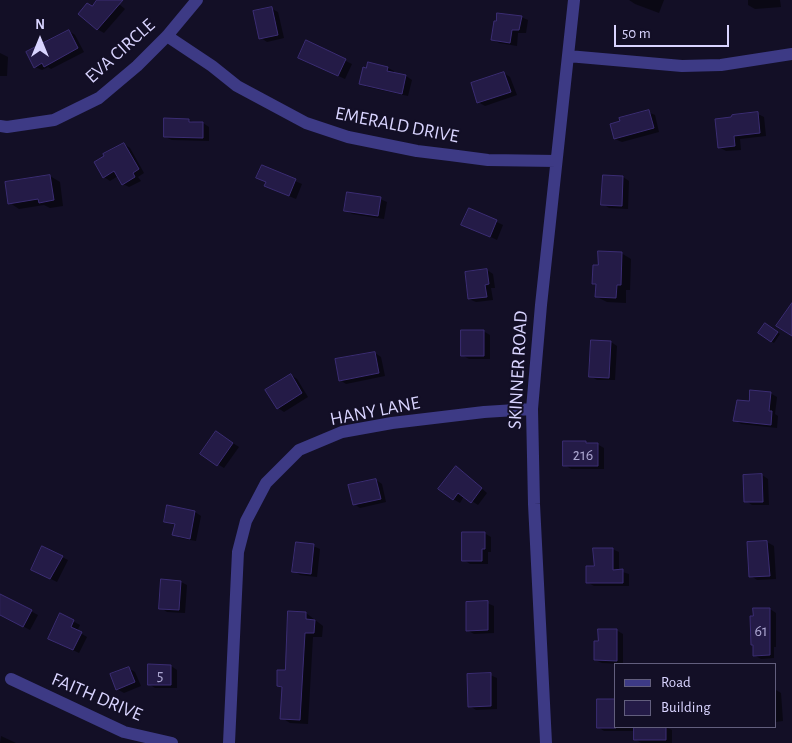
<!DOCTYPE html>
<style>
body{margin:0}
#map{position:relative;width:792px;height:743px;overflow:hidden;background:#130f26;font-family:"Alegreya Sans",sans-serif}
canvas{display:block}
.legend{position:absolute;left:614px;top:663px;width:162px;height:65px;box-sizing:border-box;background:#130f26;border:1px solid #625e7d;margin:0;padding:6px 9px;list-style:none;font-size:15px;color:#d9d4ff}
.legend li{display:flex;align-items:center;gap:10px;height:25px}
.legend b{width:25px;border:1px solid #625e7d}
.north{position:absolute;left:15px;top:15px;width:50px;height:50px;-webkit-text-stroke:4px #130f26;paint-order:stroke;rotate:0deg;font-size:14px;font-weight:700;line-height:20px;text-align:center;color:#d9d4ff}
.north::after{content:'';display:block;margin:auto;width:18px;height:22px;background:#d9d4ff;clip-path:polygon(50% 0,100% 100%,50% 72%,0 100%)}
.scale{position:absolute;left:614px;top:25px;width:115px;height:22px;box-sizing:border-box;border:2px solid #d9d4ff;border-top:0;padding-left:6px;font-size:15px;line-height:18px;white-space:nowrap;color:#d9d4ff;-webkit-text-stroke:4px #130f26;paint-order:stroke}
</style>
<div id="map">
<canvas width="792" height="743"></canvas>
<ul class="legend">
<li><b style="height:6px;background:#3d3a85"></b>Road</li>
<li><b style="height:14px;background:#241b47"></b>Building</li>
</ul>
<div class="north">N</div>
<div class="scale">50 m</div>
</div>
<script>
const ctx = document.querySelector('canvas').getContext('2d');
ctx.lineJoin = 'round';
function fill(path, color) { ctx.fillStyle = color; ctx.fill(path, 'evenodd'); }
function stroke(path, color, width, dash) { ctx.strokeStyle = color; ctx.lineWidth = width; ctx.lineCap = dash ? 'butt' : 'round'; ctx.setLineDash(dash || []); ctx.stroke(path); }
function label(font, color, halo, rows, align = 'center') {
  ctx.font = font + ' "Alegreya Sans",sans-serif'; ctx.lineWidth = 4; ctx.setLineDash([]); ctx.textBaseline = 'middle'; ctx.strokeStyle = halo; ctx.fillStyle = color; for (const [text, x, y, turn = 0] of rows) {
    ctx.save(); ctx.translate(x, y); ctx.rotate((+turn || 0) * Math.PI / 180); ctx.textAlign = isNaN(turn) ? turn : align; if (halo) ctx.strokeText(text, 0, 0); ctx.fillText(text, 0, 0); ctx.restore();
  }
}
fill(new Path2D(`
 M99,0H114L125,9L104,33L97,29Z
 M629,0H664L659,13L635,4Z
 M748,0H780L781,7L755,9L748,5Z
 M272,9L278,12L284,38L267,42L261,38Z
 M521,17L528,20L526,33H518L517,46L499,43L492,39Z
 M69,31L75,35L84,52L51,69L48,67L42,70L35,67Z
 M306,42L352,64L345,79L306,61Z
 M0,53L8,57L7,76H0Z
 M388,68L394,71V73L406,76L412,80L408,96L367,87L361,84Z
 M504,73L510,77L517,95L485,106L478,102Z
 M648,112L655,115L659,132L622,142L615,139L611,124Z
 M758,114L764,117L766,136L740,139L741,150L726,151L719,147Z
 M166,120H189L195,123H203L209,127V141L172,140L165,137Z
 M124,144L130,148L144,173L138,177L141,181L129,187L123,184L118,176L110,181L104,177Z
 M262,167L302,184L296,199L272,189L267,182Z
 M50,176L60,182L63,206L50,208L44,205L19,209L10,203Z
 M623,177L629,181L628,209L609,208L603,204Z
 M380,199L387,202L384,219L352,214L345,210Z
 M469,209L503,225L497,240L468,226Z
 M621,253L631,259L630,290H626V303L607,302L597,297V285L593,283L599,266Z
 M487,270L493,274L495,288H491L493,300L476,302L469,299Z
 M765,324L780,334L774,343L759,333Z
 M483,331L490,335V359H469L462,355Z
 M611,342L617,346L615,380H597L590,376Z
 M375,353L381,357L385,376L346,384L340,380Z
 M291,375L297,379L308,397L284,412L278,408Z
 M770,393L777,397L775,414L778,416L777,428L741,424L735,420L750,402Z
 M222,436L239,447L224,468L201,454Z
 M565,442H586L590,444H597L604,448V469H571L565,465Z
 M462,471L487,493L478,505L464,496L460,503L453,499Z
 M762,475L768,479L769,505H752L746,501Z
 M376,480L382,484L386,502L360,508L354,504Z
 M168,506L195,512L201,516L196,541L180,538L174,534L176,526L165,521Z
 M484,533L491,537V552H488V564H470L464,560Z
 M767,542L774,546L776,579L757,580L751,576L748,543Z
 M313,546L320,549L317,577L300,575L294,571Z
 M612,549L619,552V571L629,574V586H594L587,582L595,567Z
 M62,557L68,560L57,582L39,573Z
 M181,582L187,585L185,613L167,612L161,608Z
 M0,595L38,615L30,630L0,614Z
 M487,603L494,606V633L474,634L467,630Z
 M770,609L776,613V647H774V658L761,659L754,655Z
 M306,613L323,626L322,637H313L308,724L290,723L282,718L283,689L278,686L286,671Z
 M61,615L80,625L77,631L87,637L79,653L56,642Z
 M616,630L623,634V664L602,663L595,660Z
 M150,666H171L177,670V688H155L149,684Z
 M128,668L135,672L141,686L124,693L117,689Z
 M490,675L497,678V709L476,710L470,706Z
 M776,690L781,693L783,721L776,722Z
 M598,727H665L672,730V743H641L635,739V731H604Z
 M1,736L16,743H0Z`), '#0007');
const building = new Path2D(`
 M97,0H123L97,30L78,14L87,3L92,6Z
 M272,7L278,35L259,39L253,11Z
 M497,13L522,16L519,30H512L510,43L491,40L494,21H496Z
 M69,30L78,48L44,67L42,63L34,68L26,52Z
 M306,40L346,59L338,76L298,58Z
 M368,62L388,67L387,71L406,75L402,94L359,84L363,67L366,68Z
 M504,72L511,92L477,103L471,83Z
 M649,110L654,128L614,139L610,124L620,121L619,118Z
 M758,112L760,133L734,136L735,146L718,148L715,119L731,117L732,115Z
 M164,118L189,119V122H203V138L164,137Z
 M124,143L139,169L133,173L135,177L122,185L114,171L103,178L94,162L104,156L103,154Z
 M262,165L296,179L289,196L264,186L266,182L256,178Z
 M50,175L54,200L39,203L38,199L8,204L5,182Z
 M603,175L623,176L622,206L601,205Z
 M347,192L381,197L378,216L344,211Z
 M469,208L497,220L490,237L461,225Z
 M598,251L622,252L621,285H617L616,298L595,297L596,284H592L593,265H598Z
 M487,269L489,284L485,285L487,297L468,299L465,272Z
 M792,303V336L776,326Z
 M765,323L778,332L771,342L758,333Z
 M461,330H484V356H461Z
 M591,340L611,341L609,378L589,377Z
 M375,352L379,373L339,381L335,359Z
 M291,374L302,393L277,409L265,390Z
 M750,390L771,392L769,411H772L771,425L733,421L737,400L749,401Z
 M216,431L233,443L217,466L200,454Z
 M563,441H586V443H598V466H563Z
 M456,466L482,488L471,503L458,493L453,500L438,489Z
 M762,474L763,502H744L743,475Z
 M376,479L381,499L353,505L348,485Z
 M167,505L195,511L190,539L172,535L175,524L164,522Z
 M462,532H485V549H482V561H462Z
 M767,541L770,576L749,577L747,542Z
 M296,542L314,544L311,574L292,572Z
 M42,546L63,556L50,579L31,570Z
 M593,548H613V570L623,569V583H586V566H594Z
 M161,579L181,581L179,610L159,609Z
 M0,594L32,610L23,627L0,615Z
 M488,601V630L466,631V602Z
 M753,608H770V655L753,656V645H751L750,616H753Z
 M288,611L306,612V619L315,620L314,633H305L300,720L280,719L282,687L277,686V670H285Z
 M60,613L74,620L71,627L82,632L73,650L48,639Z
 M598,629H617V661L594,660V641H598Z
 M148,664L171,665V685H148Z
 M129,667L135,682L116,690L110,674Z
 M491,673V706L468,707L467,674Z
 M597,699H616V728H597Z
 M634,727H666V740H634Z`);
fill(building, '#241b47');
stroke(building, '#3b2d73', 1);
stroke(new Path2D(`
 M167,36L212,66L237,86L306,123L348,137L417,151L450,155L488,160L556,161
 M568,56L682,66L721,65L792,54
 M0,126L7,127L54,120L99,98L137,66L167,36L197,0
 M11,679L124,732L172,743
 M229,743L238,552L246,521L266,483L299,450L342,432L392,423L484,412L532,409
 M546,743L534,504L532,409L541,305L574,0`), '#3d3a85', 12);
label('16px', '#aca6d1', null, [
 ["216",583,455],
 ["61",761,631],
 ["5",160,675]
]);
label('19px', '#d9d4ff', '#130f26', [
 ["EVA CIRCLE",120,51,-42],
 ["EMERALD DRIVE",397,125,11],
 ["SKINNER ROAD",518,370,-87],
 ["HANY LANE",375,411,-11],
 ["FAITH DRIVE",97,697,23]
]);
</script>
